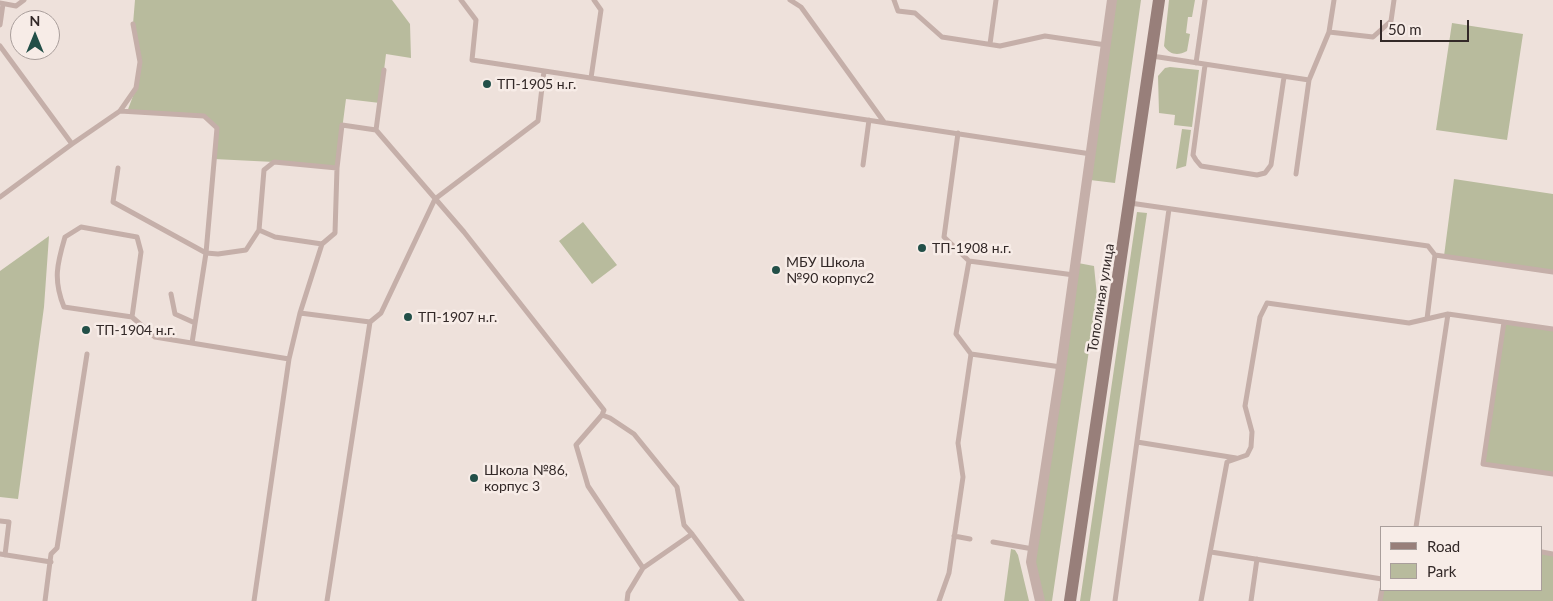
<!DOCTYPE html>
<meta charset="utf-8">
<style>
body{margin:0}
#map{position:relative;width:1553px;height:601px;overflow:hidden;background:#eee1db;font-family:Lato,sans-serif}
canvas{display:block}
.legend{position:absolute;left:1380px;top:526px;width:162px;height:65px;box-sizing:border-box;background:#f7ece7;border:1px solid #a99e9b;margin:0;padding:6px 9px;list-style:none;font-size:15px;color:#332928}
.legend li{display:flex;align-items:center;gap:10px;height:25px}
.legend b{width:25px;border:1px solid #a99e9b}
.north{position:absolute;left:10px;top:10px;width:50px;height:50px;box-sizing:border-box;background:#f7ece7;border:1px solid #a99e9b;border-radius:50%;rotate:0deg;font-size:14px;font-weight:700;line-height:20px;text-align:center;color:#332928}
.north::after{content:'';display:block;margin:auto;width:18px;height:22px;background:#224f48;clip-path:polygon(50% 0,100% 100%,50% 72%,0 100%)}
.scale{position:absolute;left:1380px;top:20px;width:89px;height:22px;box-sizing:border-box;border:2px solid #332928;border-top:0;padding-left:6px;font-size:15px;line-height:18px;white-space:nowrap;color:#332928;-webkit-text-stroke:4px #f7ece7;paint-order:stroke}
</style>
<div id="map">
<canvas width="1553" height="601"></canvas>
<ul class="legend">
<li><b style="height:6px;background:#987f7a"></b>Road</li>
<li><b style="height:14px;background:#b8bb9d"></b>Park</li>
</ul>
<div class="north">N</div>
<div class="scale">50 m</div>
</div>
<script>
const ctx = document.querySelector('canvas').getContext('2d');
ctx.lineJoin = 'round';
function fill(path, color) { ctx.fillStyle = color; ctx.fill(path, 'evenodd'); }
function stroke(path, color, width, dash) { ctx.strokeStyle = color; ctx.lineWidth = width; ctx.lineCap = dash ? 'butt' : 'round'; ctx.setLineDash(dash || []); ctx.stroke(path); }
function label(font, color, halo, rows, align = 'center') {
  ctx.font = font + ' Lato,sans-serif'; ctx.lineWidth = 5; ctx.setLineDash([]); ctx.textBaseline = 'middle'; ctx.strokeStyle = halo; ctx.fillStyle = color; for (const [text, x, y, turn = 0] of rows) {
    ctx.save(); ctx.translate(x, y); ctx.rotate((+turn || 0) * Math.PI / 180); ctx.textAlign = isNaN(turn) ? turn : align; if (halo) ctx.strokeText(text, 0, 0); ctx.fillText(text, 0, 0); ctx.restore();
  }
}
fill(new Path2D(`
 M135,0H392L410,24L411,58L386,54L380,103L346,99L337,168L274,162L214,159L217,128L204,116L127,112L136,88L140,62L133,24Z
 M1116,0H1141L1115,183L1090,180Z
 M1169,0H1195L1192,17H1188L1186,33L1190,34L1187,51C1178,56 1170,55 1164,46Z
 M1452,23L1523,34L1507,140L1436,130Z
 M1170,67L1199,70L1192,127L1174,125L1175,115L1159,113L1158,76L1165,68Z
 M1182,129L1191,130L1186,166L1176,169Z
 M1454,179L1553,194V272L1444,256Z
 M1137,212L1147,213L1090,601H1080Z
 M583,222L617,265L592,284L559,241Z
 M49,236L44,307L18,499L0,497V271Z
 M1078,263L1094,266L1097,296L1052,601H1042L1033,560Z
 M1504,322L1553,329V474L1483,464Z
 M1011,549L1015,550L1018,555L1029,601H1004Z
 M1542,552L1553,554V601H1380L1382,590H1542Z`), '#b8bb9d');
stroke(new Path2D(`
 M461,0L476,20L472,60L1091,154
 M790,0L801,7L884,122
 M894,0L898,11L915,13L942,37L1000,46L1045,36L1106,45
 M0,3L16,6L24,0
 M0,25L3,4
 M1329,32L1373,37L1391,21L1394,0
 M990,44L996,0
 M0,46L72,144
 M1152,56L1309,80L1329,32L1334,0
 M1196,63L1205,0
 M1205,65L1193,155L1196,160L1201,166L1257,175L1265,173L1271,165L1284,77
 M591,78L601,10L594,0
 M120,111L204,116L217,128L206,253L192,343
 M376,130L384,70
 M958,133L944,237L969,261L1074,275
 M863,165L869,120
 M118,168L113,202L206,253L218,254L246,250L259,230
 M1296,174L1309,80
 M0,197L72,144L120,111L136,88L140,62L133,24
 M1130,203L1428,246L1435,255L1553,272
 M322,244L275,237L259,230L264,170L274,162L337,168
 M171,294L175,314L195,323
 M300,313L370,322
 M132,317L141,252L137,237L81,227L65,237C57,264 53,280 64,307L132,317L155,337L289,359
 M1427,319L1435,255
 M1504,322L1483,464L1553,474
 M971,354L1061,367
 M602,415L610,418L634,434L677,487L684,525L692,534L643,568
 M1137,442L1236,458
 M0,521L9,522L5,555
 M1416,527L1448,314
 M692,534L742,601
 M954,536L970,539
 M993,542L1033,549
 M1211,552L1382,579
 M1542,552L1553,554
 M0,554L51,562
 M45,601L51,554L57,548L87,354
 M254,601L289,359L300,313L322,244L335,233L337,168L342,125L376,130L464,232L604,410L602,415L576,445L588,486L643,568L628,593L627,601
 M327,601L370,322L381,313L435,199L538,121L544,71
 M939,601L949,573L963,477L958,443L971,354L956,334L969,261
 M1115,601L1169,209
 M1201,601L1227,462L1247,455L1251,447L1252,432L1245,406L1260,317L1267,303L1409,323L1448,314L1553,329
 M1251,601L1257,559
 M1380,601L1382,589`), '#c5afa9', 5);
stroke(new Path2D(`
 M1040,601L1031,562L1061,367L1112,0`), '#c5afa9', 10);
stroke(new Path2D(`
 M1070,601L1159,0`), '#987f7a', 12);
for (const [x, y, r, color] of [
 [487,84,5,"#224f48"],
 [922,248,5,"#224f48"],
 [776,270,5,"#224f48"],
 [408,317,5,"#224f48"],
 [86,330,5,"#224f48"],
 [474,478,5,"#224f48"]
]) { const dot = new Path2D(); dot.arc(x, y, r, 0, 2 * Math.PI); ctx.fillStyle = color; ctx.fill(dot); stroke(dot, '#f7ece7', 2); }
label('14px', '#332928', '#f7ece7', [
 ["ТП-1905 н.г.",497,84],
 ["ТП-1908 н.г.",932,248],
 ["МБУ Школа",786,262],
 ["№90 корпус2",786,278],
 ["ТП-1907 н.г.",418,317],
 ["ТП-1904 н.г.",96,330],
 ["Школа №86,",484,470],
 ["корпус 3",484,486]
], 'left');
label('14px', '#332928', '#f7ece7', [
 ["Тополиная улица",1101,298,-81]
]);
</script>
